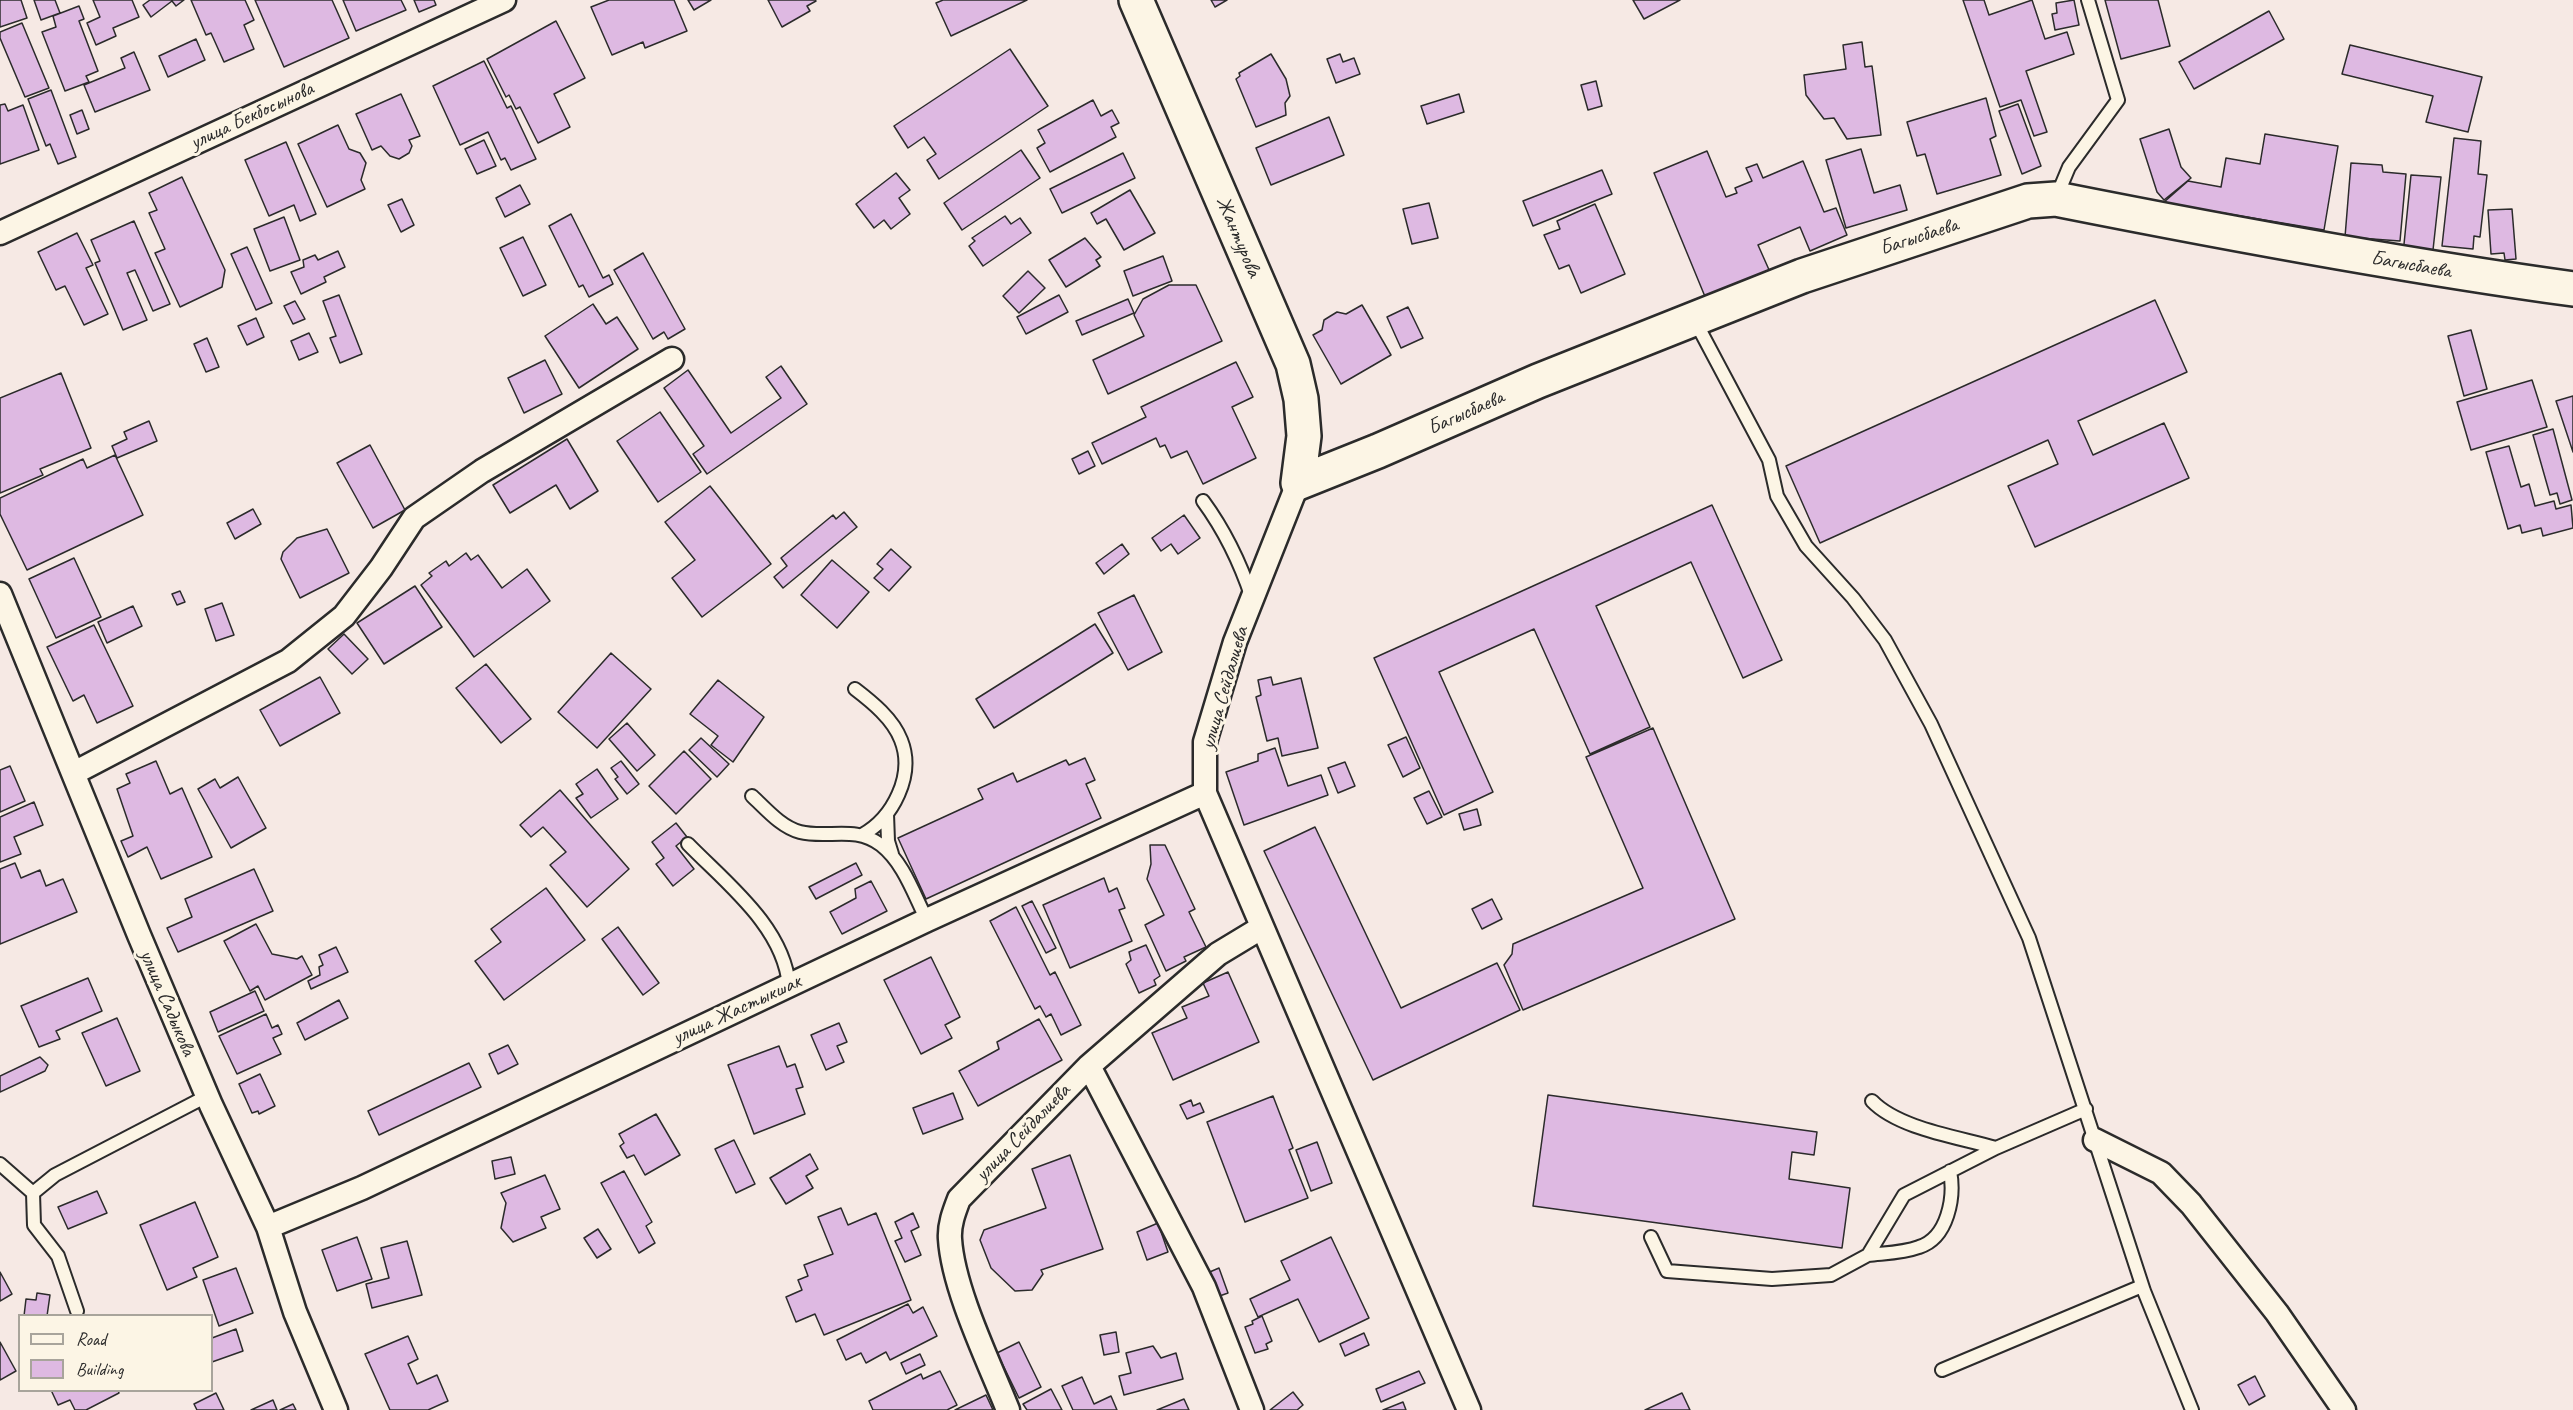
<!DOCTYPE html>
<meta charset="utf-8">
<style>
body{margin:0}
#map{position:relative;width:2573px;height:1410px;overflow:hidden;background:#f6e9e4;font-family:Caveat,sans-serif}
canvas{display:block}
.legend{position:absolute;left:18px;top:1314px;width:195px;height:78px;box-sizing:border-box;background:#fcf5e5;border:2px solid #a8a49b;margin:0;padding:8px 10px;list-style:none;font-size:18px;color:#2b2b2b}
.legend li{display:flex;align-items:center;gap:12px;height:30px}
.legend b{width:30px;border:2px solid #a8a49b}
</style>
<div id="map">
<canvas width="2573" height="1410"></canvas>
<ul class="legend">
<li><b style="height:8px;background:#fcf5e5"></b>Road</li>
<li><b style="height:16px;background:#deb9e2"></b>Building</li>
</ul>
</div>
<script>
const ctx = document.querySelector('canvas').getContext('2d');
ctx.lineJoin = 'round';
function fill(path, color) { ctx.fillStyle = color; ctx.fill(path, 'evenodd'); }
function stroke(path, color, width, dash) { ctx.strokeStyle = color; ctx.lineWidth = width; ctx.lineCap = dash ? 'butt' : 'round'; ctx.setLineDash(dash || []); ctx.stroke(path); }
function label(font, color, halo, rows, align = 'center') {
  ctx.font = font + ' Caveat,sans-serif'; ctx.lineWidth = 6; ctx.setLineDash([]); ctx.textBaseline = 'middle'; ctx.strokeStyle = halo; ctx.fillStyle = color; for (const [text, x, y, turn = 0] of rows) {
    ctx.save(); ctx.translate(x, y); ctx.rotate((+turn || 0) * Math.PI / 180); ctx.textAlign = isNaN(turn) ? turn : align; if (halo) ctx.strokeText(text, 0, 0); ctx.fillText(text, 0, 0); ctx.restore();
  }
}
const building = new Path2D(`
 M0,0H21L27,18L0,27Z
 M34,0H55L60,13L41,20Z
 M93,0H132L139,17L113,28L116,36L96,45L87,23L100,17Z
 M150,0H184L176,6L172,1L151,17L143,5Z
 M191,0H245L254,20L244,25L254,49L224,62L211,33L206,35Z
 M255,0H332L349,38L284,67Z
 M343,0H401L406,10L356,31Z
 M414,0H434L436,5L419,12Z
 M609,0H674L687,31L645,48L643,42L612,55L591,7Z
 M688,0H711L694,10Z
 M768,0H815L816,1L807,6L810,11L782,27Z
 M943,0H1027L951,36L936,3Z
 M1211,0H1227L1215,7Z
 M1633,0H1680L1644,19Z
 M1963,0H1984L1989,15L2032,0L2045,39L2067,32L2074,54L2026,71L2047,132L2034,136L2021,100L2000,107Z
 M2074,0L2079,25L2055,30L2052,14L2057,13L2056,3Z
 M2105,0H2158L2170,46L2121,59Z
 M79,6L84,19L79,21L98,71L86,76L89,82L65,91L42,32L56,27L53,16Z
 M2269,11L2284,39L2194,89L2179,62Z
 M556,21L585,78L554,94L570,127L538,143L520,107L516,109L509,95L506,97L487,59Z
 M22,23L49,88L25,97L0,38V32Z
 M196,39L205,60L168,77L159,56Z
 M1862,42L1865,67L1872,66L1881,135L1847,139L1834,118L1824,119L1806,95L1804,75L1846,69L1843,45Z
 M2350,45L2482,77L2468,132L2426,122L2433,96L2342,74Z
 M1010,49L1048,106L939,179L927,160L936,154L924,137L908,148L894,126Z
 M134,52L150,90L95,112L84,85L125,68L121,58Z
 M1271,54L1286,79L1290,96L1285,103L1286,115L1256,127L1236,79L1240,76L1239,73Z
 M1340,54L1343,62L1354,58L1360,74L1336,83L1327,59Z
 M484,61L507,108L511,106L536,159L511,170L505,158L501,160L488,132L460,145L433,86Z
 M1596,81L1602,106L1588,110L1581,85Z
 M51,90L76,157L58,164L50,144L46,146L28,99Z
 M401,94L420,136L409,140L412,146L409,153L399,159L390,156L381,146L372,150L356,114Z
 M1459,94L1464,112L1427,124L1421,106Z
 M1986,98L1996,136L1990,139L2001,175L1937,194L1925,154L1917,156L1907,122Z
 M1093,100L1101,116L1112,110L1119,123L1111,127L1116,137L1050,172L1037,148L1045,143L1038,130Z
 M5,104L8,111L23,105L39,150L0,164V105Z
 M2018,104L2041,166L2022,174L1999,111Z
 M82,110L89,129L77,134L70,115Z
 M1329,117L1344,155L1271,185L1256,148Z
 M338,125L349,149L360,153L366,163L361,180L365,189L327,207L298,144Z
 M2169,129L2181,167L2191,178L2164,200L2157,192L2140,139Z
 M2265,134L2338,146L2324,230L2163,203L2188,181L2221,187L2226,158L2260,164Z
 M2454,138L2481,141L2478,174L2487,175L2480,237L2474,236L2473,249L2442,246Z
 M484,140L496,166L477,174L465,149Z
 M286,142L316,214L300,221L294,205L269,216L245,160Z
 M1861,149L1874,193L1900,185L1907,210L1846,228L1826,160Z
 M1021,150L1040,178L962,230L944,203Z
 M1707,151L1726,197L1737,193L1735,188L1752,181L1746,168L1757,164L1763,178L1803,161L1824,212L1836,208L1847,235L1810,251L1800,227L1758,245L1770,272L1706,299L1654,173Z
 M1123,153L1135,178L1062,213L1050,189Z
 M2351,163L2382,165L2383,172L2406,174L2400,241L2345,237Z
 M1602,170L1612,194L1533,226L1523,201Z
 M896,173L910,190L899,198L910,214L891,229L884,220L874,228L856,204Z
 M2411,175L2441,177L2433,250L2424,249L2423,256L2403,254Z
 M182,177L225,270L222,287L180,307L155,253L165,249L149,213L157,210L149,193Z
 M520,185L530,204L505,217L496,198Z
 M1130,190L1155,233L1124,250L1106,219L1097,224L1091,213Z
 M402,199L414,225L401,232L388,205Z
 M1429,203L1438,238L1412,244L1403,209Z
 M1595,204L1625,274L1581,293L1569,265L1559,269L1544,235L1560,229L1557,221Z
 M2512,209L2516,259L2505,260L2504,253L2491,254L2488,210Z
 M571,214L603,278L609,275L613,284L589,297L583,285L579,287L549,226Z
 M1005,216L1011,224L1020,218L1031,233L983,266L969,246L975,241L972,238Z
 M284,217L300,260L270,271L254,229Z
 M134,221L170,304L153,311L135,270L127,273L147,320L123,330L95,263L100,261L91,240Z
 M77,233L93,265L86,268L108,314L84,325L65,286L56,290L38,252Z
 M523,237L546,285L523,296L500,248Z
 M1085,238L1101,257L1096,260L1100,266L1066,287L1049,260Z
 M247,247L272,303L256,310L231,254Z
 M338,251L345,267L324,277L326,282L301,294L291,272L304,267L303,260L315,255L318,260Z
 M643,253L685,329L668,339L664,332L653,339L614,270Z
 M1163,256L1172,281L1133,296L1124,271Z
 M1028,271L1045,288L1019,313L1003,296Z
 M1169,285H1196L1222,341L1108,394L1093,360L1144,336L1134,315L1143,299Z
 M339,295L362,354L340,363L330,338L336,336L323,301Z
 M1059,295L1068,312L1026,334L1017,317Z
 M1128,299L1134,313L1082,335L1076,321Z
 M2155,300L2187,372L2078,421L2093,455L2164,423L2189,478L2035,547L2008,486L2058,464L2048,440L1820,543L1786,466Z
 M295,301L305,319L293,324L284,306Z
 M593,304L606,324L617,317L638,349L579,388L545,336Z
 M1362,305L1391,355L1341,384L1313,335L1322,330L1324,320L1337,312L1346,314Z
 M1408,307L1423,338L1401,348L1387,317Z
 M256,318L264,337L247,345L238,326Z
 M2471,330L2487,389L2464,396L2448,336Z
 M309,333L318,352L299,360L291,341Z
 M207,338L219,367L206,372L194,344Z
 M545,360L562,394L524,413L508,378Z
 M1236,362L1253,397L1232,407L1256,458L1203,484L1187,451L1171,458L1165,445L1160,447L1156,438L1102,464L1092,443L1146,417L1141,407Z
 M781,366L807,404L707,474L693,454L704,446L664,388L688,370L731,433L781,398L766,377Z
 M61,373L91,448L40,469L43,475L0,493V398Z
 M2532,380L2547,427L2471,450L2457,402Z
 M2573,396V452L2556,401Z
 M660,412L701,472L658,502L617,441Z
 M149,421L157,441L117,458L112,446L127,439L124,432Z
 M2553,429L2572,500L2560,504L2557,493L2550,495L2533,435Z
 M567,439L598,491L570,509L556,485L510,513L493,485Z
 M370,445L405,510L373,528L337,463Z
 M2509,446L2521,487L2529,484L2535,506L2554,501L2556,509L2571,505L2573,528L2543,536L2541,528L2522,533L2520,525L2508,529L2486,452Z
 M1088,451L1095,466L1079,474L1072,459Z
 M115,455L143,515L27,570L0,514V498L83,459L87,468Z
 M710,486L771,564L702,617L672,578L695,560L665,522Z
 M1712,505L1782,660L1743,678L1691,562L1596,606L1650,727L1590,754L1534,629L1439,672L1493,792L1444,815L1374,658Z
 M253,509L261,524L235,539L227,523Z
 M844,512L857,527L783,588L774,577L787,566L781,558L833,515L836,519Z
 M1184,515L1200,538L1178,554L1171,544L1161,551L1152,538Z
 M327,529L349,573L300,598L281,559L283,552L297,538Z
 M1122,544L1129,554L1104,574L1096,563Z
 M891,549L911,567L889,591L874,578L883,569L877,564Z
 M466,553L471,560L478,555L502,588L527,569L550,601L474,657L421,585L432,576L429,573L446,561L449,566Z
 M74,558L101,617L56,638L29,579Z
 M832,560L869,592L837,628L801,595Z
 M415,586L442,627L384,664L357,623Z
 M180,591L185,602L177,605L172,594Z
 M1134,595L1162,652L1128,670L1098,613Z
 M222,603L234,635L216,641L205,609Z
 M133,606L142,626L107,643L98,622Z
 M1095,624L1113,653L994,728L976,699Z
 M94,625L133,706L97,723L84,695L73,701L47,647Z
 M344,634L368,659L352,674L328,649Z
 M611,653L651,689L597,748L558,712Z
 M486,664L531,719L501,743L456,688Z
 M320,677L340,713L280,746L260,710Z
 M1271,677L1273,685L1301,678L1318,748L1282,756L1278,738L1267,741L1256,697L1261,695L1258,680Z
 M718,680L764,717L733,762L711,745L718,736L690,714Z
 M627,723L655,755L637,771L609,739Z
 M1653,728L1735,919L1523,1010L1504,965L1512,954L1513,944L1643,888L1586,757Z
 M1406,737L1420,768L1403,777L1388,745Z
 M701,738L729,764L717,777L689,750Z
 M1275,748L1288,786L1321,775L1328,795L1244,825L1226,772L1258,761V754Z
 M684,751L711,779L676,814L649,786Z
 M1085,758L1095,780L1086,784L1101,818L926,899L898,838L983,799L978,789L1013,773L1017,782L1066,760L1069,765Z
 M156,761L170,794L182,788L212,857L161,879L147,847L128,857L121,841L133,836L117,789L130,783L126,774Z
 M621,761L639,784L627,794L615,779L618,777L611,768Z
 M1345,762L1355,786L1338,793L1328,768Z
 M10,766L25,801L0,812V770Z
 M597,769L618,799L591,818L576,798L583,794L576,784Z
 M238,777L266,828L231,848L198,789L215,779L220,788Z
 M560,790L629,869L587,907L550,865L566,852L543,827L531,837L520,825Z
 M1429,791L1442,817L1427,824L1414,798Z
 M34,802L43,825L14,837L21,854L0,862V817Z
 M1477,809L1481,825L1464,830L1459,814Z
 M676,823L687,837L676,846L694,869L673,886L656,864L664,858L652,842Z
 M1315,827L1401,1008L1497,963L1520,1010L1373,1080L1264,851Z
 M1150,845H1165L1195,909L1189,912L1206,947L1184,957L1186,961L1166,971L1145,925L1164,915L1147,879L1151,864Z
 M15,863L21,878L40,870L46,886L63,879L77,912L0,944V869Z
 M856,863L862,875L816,899L809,887Z
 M254,869L273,911L178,952L167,928L192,917L185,899Z
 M1104,878L1109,892L1117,888L1125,908L1119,910L1132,941L1070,968L1043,905Z
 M871,881L887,911L842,934L830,912L856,898L855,889Z
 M546,888L585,940L504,1000L475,961L501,942L491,929Z
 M1492,899L1502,919L1482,929L1472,909Z
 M1032,901L1056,948L1046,953L1022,906Z
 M1016,907L1050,975L1055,972L1081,1025L1061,1035L1051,1014L1046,1017L1040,1006L1035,1009L990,921Z
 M256,924L272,954L297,959L302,956L312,975L265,1000L258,986L250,991L224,941Z
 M618,927L659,983L643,995L602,939Z
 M1146,945L1160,976L1154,980L1156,985L1139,993L1126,964L1131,960L1129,952Z
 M336,947L348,972L311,989L308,981L320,975L319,967L323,965L319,955Z
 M931,957L960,1017L945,1025L952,1038L921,1054L884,980Z
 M1228,972L1259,1042L1173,1080L1152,1033L1187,1018L1182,1007L1209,996L1203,983Z
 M88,978L102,1011L56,1031L60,1039L39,1047L21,1006Z
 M255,991L264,1011L218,1032L210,1012Z
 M339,1000L348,1018L305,1040L297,1023Z
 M266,1014L272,1028L278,1025L282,1034L273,1038L281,1054L237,1074L219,1036Z
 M117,1018L140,1071L106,1086L82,1033Z
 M1039,1019L1062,1060L978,1106L959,1071L999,1049L997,1042Z
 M839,1023L847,1042L837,1046L844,1062L826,1070L811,1035Z
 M508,1045L518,1064L498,1074L489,1054Z
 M779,1046L787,1067L795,1064L803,1087L796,1089L805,1114L754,1134L728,1065Z
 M40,1057L48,1065L45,1071L0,1092V1076Z
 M469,1063L481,1087L379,1135L368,1111Z
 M260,1074L275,1106L259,1114L258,1111L252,1113L239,1084Z
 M953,1093L963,1119L923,1134L913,1108Z
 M1548,1095L1817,1132L1814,1155L1792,1152L1789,1179L1850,1188L1842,1248L1533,1206Z
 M1273,1096L1293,1148L1289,1150L1308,1198L1245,1222L1207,1122Z
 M1191,1100L1193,1106L1200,1103L1204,1112L1187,1119L1180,1105Z
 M656,1114L680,1155L645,1175L634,1155L627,1158L620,1146L624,1143L619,1134Z
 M734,1140L755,1184L736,1193L715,1149Z
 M1317,1142L1332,1183L1311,1191L1296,1150Z
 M810,1154L818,1169L806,1176L813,1188L786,1204L770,1178Z
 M1070,1155L1103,1249L1041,1270L1043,1274L1032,1290L1015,1291L991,1268L980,1240L984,1230L1046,1208L1032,1169Z
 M511,1157L515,1174L495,1179L492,1161Z
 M624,1171L652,1222L646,1226L655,1243L639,1253L601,1183Z
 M545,1175L560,1209L541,1217L546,1228L513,1242L501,1228L506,1203L501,1193Z
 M97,1191L107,1213L68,1229L58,1207Z
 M195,1202L218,1257L193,1268L197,1277L167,1290L140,1225Z
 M841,1208L848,1225L876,1213L911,1300L824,1335L815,1314L796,1322L786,1297L802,1290L798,1280L808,1276L804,1265L833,1254L818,1217Z
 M913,1213L919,1227L911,1231L921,1255L905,1262L895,1241L902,1238L895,1222Z
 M1158,1223L1168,1252L1147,1260L1137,1232Z
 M598,1229L611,1249L597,1258L584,1238Z
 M357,1237L372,1279L337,1291L322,1250Z
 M1331,1237L1369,1318L1319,1342L1298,1299L1258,1317L1250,1299L1290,1280L1281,1261Z
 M407,1241L422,1295L372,1308L366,1284L389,1278L381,1248Z
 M236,1268L253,1313L219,1326L203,1280Z
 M1219,1268L1228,1293L1214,1298L1205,1274Z
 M0,1272L12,1294L0,1301Z
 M37,1293L50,1295L47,1316H24L26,1299L36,1300Z
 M908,1304L913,1313L923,1307L937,1336L890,1360L886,1352L866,1363L861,1353L846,1360L837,1340Z
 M1262,1316L1272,1341L1266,1344L1268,1349L1255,1353L1245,1327L1253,1324L1252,1321Z
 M236,1329L243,1351L212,1362V1338Z
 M1116,1332L1119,1352L1104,1355L1100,1335Z
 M1364,1333L1369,1345L1345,1356L1340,1344Z
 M408,1336L418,1359L408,1364L417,1384L437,1375L448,1401L428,1410H390L365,1354Z
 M0,1342L16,1371L0,1380Z
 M1019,1342L1041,1387L1019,1398L997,1353Z
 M1153,1346L1161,1358L1176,1353L1183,1379L1124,1395L1119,1376L1131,1373L1126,1353Z
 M920,1354L925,1365L906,1374L901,1363Z
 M940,1371L957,1405L947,1410H873L869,1401L921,1374L923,1379Z
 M1419,1371L1425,1383L1381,1402L1376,1389Z
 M2255,1376L2265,1396L2249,1405L2238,1385Z
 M1082,1377L1094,1404L1111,1396L1117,1410H1073L1062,1386Z
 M1051,1389L1062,1410H1027L1023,1404Z
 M51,1390H118L119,1393L86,1410H75L70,1400L58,1405Z
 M1293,1392L1303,1405L1297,1410H1270Z
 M216,1393L224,1410H197L194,1404Z
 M1682,1393L1690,1410H1645Z
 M986,1395L993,1410H955Z
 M1184,1399L1189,1410H1157Z
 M273,1400L277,1410H251Z
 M1403,1402L1406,1410H1383Z
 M293,1404L296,1410H280Z`);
fill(building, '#deb9e2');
stroke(building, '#2b2b2b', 1.5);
const lane = new Path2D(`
 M2056,198L2069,167L2118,100L2088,0
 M1694,319L1769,460L1777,496L1806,546L1853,598L1885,640L1931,724L2029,938L2144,1291L2192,1410
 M1203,501C1225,531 1240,562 1252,598
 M855,689C872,702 893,719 901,740C915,775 893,818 862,835
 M752,796C766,809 781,827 800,832C828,839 855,825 881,845C904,863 914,895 927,920
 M887,814L888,841L892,854
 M688,844C726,883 784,927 789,986
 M1872,1101C1899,1129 1959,1137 1996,1148
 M0,1164L33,1193
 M1651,1237L1667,1271L1772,1279L1831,1275L1868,1255L1904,1195L1996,1148L2086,1109
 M1868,1255C1885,1253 1903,1253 1919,1247C1948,1238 1955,1197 1950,1171
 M77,1311L58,1256L34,1225L33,1193L55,1175L207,1096
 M1942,1370L2142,1286`);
const street = new Path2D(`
 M0,233L504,0
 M1298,483L1235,642L1205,742V793L1469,1410
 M0,594L139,935L211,1105L268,1227L295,1312L336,1410
 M74,773L288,661L344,616L381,568L414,518L482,471L672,359
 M1089,1066L1204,1287L1252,1410
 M2095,1140L2161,1173L2191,1204L2277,1313L2344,1410
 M268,1227L362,1188L927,920L1205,793
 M1008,1410C989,1362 953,1289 950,1239C949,1225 954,1212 959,1199L1089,1066L1218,954L1261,928`);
const secondary = new Path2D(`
 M1136,0L1293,364L1301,399L1304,436L1298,483L1378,451L1538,381L1802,276L2028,201L2056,199C2227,233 2399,265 2573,289`);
stroke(lane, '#2b2b2b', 16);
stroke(street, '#2b2b2b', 27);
stroke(secondary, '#2b2b2b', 38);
stroke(lane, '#fcf5e5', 12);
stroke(street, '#fcf5e5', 22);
stroke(secondary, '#fcf5e5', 33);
label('21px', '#2b2b2b', '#fcf5e5', [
 ["улица Бекбосынова",252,116,-25],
 ["Жантурова",1238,237,67],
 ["Багысбаева",1919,237,-18],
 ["Багысбаева",2411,265,10],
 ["Багысбаева",1466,413,-24],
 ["улица Сейдалиева",1225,688,-74],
 ["улица Садыкова",167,1003,67],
 ["улица Жастыкшак",737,1010,-25],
 ["улица Сейдалиева",1023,1133,-46]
]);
</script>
